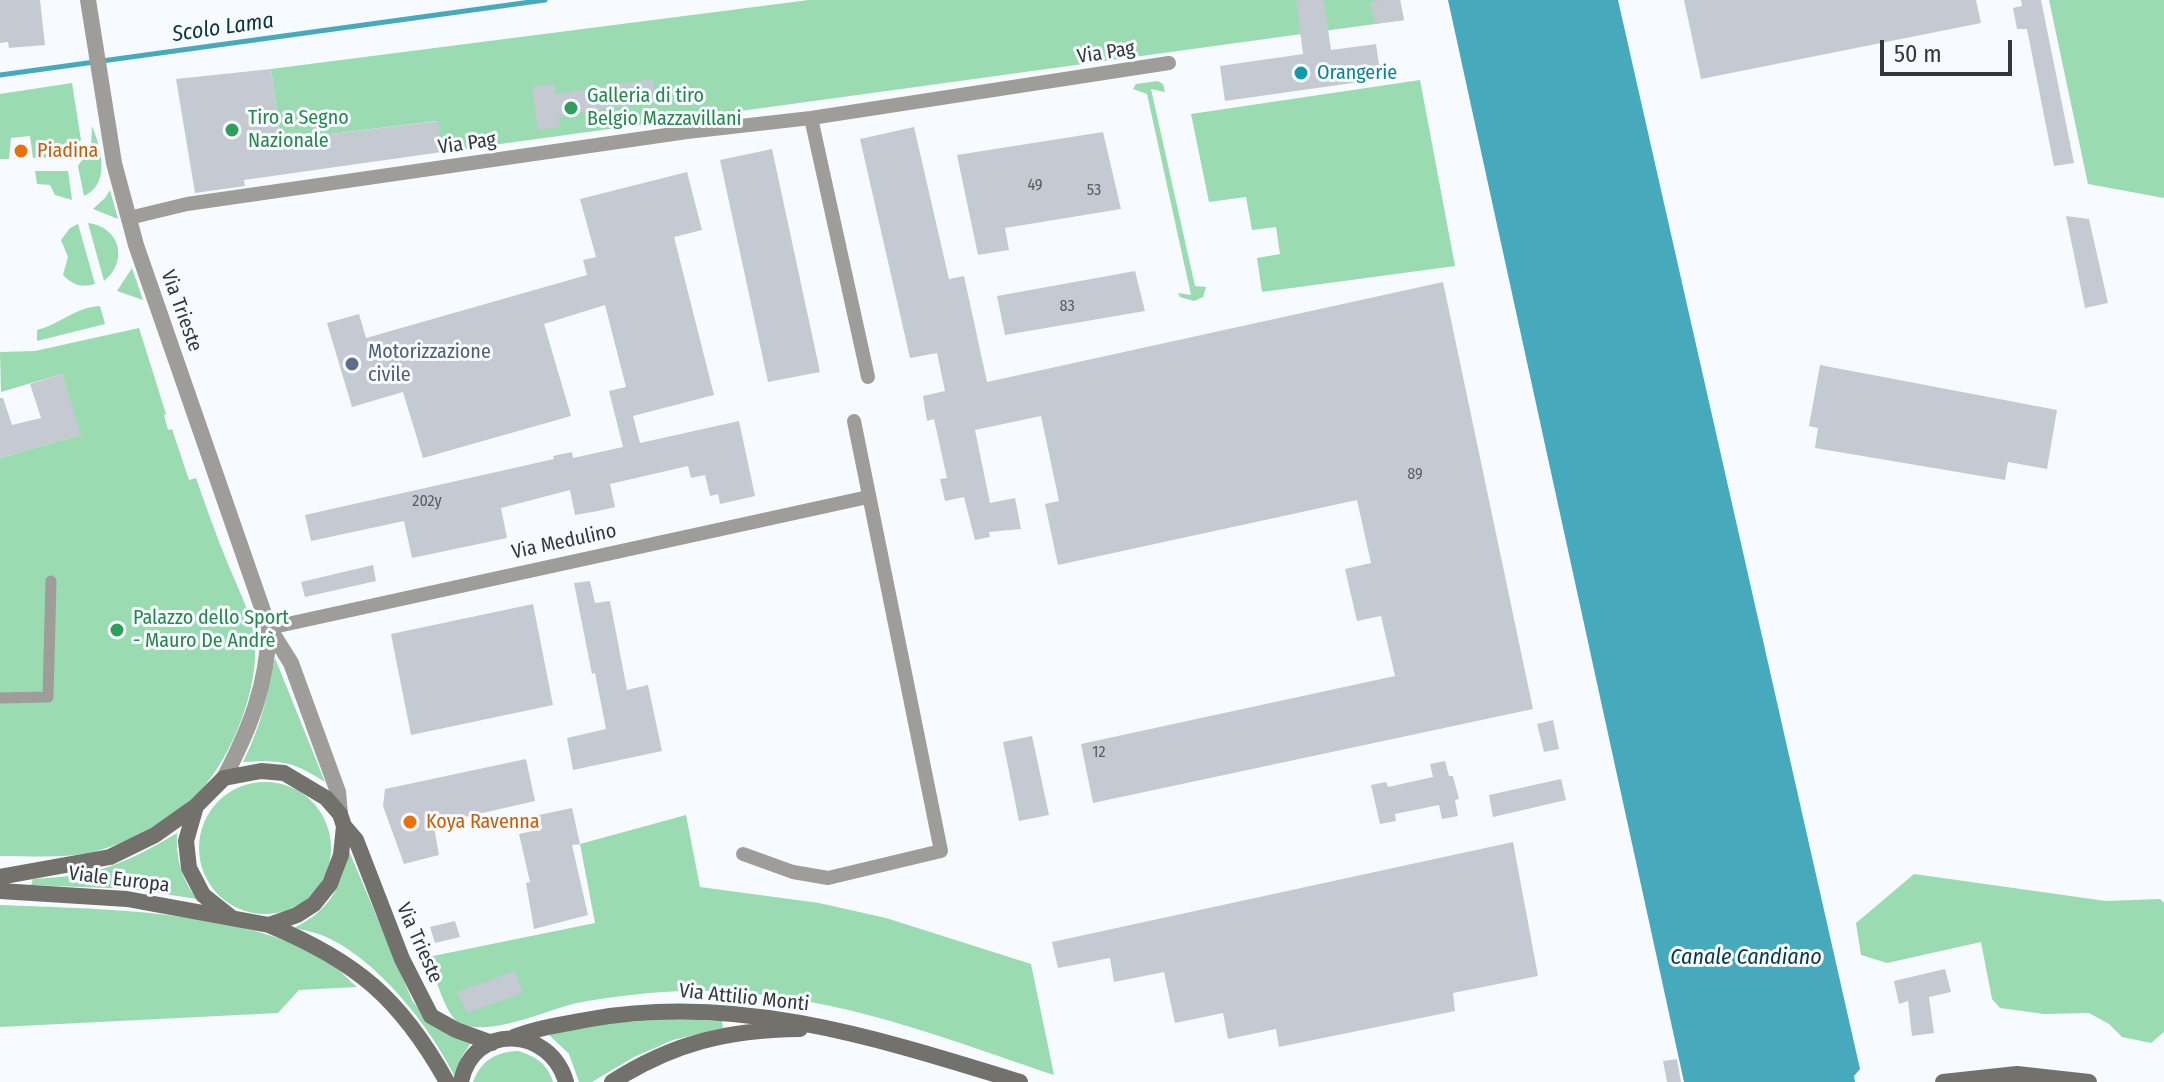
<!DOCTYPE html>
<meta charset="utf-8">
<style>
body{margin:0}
#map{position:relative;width:2164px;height:1082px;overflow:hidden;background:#f7faff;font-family:"Fira Sans Condensed",sans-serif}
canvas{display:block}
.scale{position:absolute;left:1880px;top:40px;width:132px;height:36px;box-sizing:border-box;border:4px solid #35373a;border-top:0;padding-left:10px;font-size:24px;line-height:28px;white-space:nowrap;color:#35373a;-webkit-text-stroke:6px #f7faff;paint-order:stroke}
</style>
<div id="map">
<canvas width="2164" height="1082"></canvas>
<div class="scale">50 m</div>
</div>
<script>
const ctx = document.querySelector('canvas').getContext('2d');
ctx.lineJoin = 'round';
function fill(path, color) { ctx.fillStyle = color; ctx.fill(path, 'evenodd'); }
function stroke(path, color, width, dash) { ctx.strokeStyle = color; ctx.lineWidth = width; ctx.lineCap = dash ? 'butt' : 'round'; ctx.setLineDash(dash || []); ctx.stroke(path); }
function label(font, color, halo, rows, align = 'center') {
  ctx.font = font + ' "Fira Sans Condensed",sans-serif'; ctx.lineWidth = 6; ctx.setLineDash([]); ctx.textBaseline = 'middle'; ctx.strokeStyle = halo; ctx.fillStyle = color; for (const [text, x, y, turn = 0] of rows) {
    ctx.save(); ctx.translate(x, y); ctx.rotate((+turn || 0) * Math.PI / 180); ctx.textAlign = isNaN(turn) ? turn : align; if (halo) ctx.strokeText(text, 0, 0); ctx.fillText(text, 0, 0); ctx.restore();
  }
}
fill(new Path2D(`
 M809,0H1400L1404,20L442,152L437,121L281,140L271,69Z
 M2049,0H2164V198L2088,184Z
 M1420,80L1455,266L1262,292L1257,258L1280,254L1276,227L1252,230L1246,197L1209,202L1191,114Z
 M1158,81L1163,84L1165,92L1151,89L1195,286L1206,287L1203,297L1194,301L1180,297L1178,293L1191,295L1147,94L1133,89L1136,84Z
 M72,83L81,140C67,161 56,157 33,158L30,136L11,138L9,159H0V94Z
 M92,126C101,148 111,184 84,196L78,166L91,147Z
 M35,171H68L72,200L55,195L50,185L37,184Z
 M110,190L118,219L93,209L105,198Z
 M88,223C120,227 129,261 104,281Z
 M78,224L95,284C81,288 73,285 63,275L68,257L61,240L70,228Z
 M132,268L143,300L117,291Z
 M100,306L105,324L37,341V330C61,324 73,308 100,306Z
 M139,328L166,414L164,415L168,430L172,429L189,480L196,478C206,507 216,535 228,564C238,589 253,616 255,644C258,690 232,756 201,790C177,816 131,842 97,851C66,859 32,856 0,856V458L80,435L62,374L1,392L0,352L35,351Z
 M275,658L325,782C292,761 281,760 243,762C260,728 268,695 275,658Z
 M199 848a66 66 0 1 1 132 0a66 66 0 1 1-132 0Z
 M686,815L700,887L819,903L886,918L1031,964L1054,1075C927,1032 821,989 684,991C652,992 618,996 587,1001C550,1007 501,1035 463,1025C446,1020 435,975 428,957L595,923L580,844Z
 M177,833C176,859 181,878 197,899L131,889L31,885L33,879C95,876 124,865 177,833Z
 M349,851L412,1000C428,1024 444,1034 471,1043L462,1056L455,1077C430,1026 377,959 324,936C314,932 303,930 294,928C331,909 339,890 349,851Z
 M1914,874L2106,901L2160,899L2164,903V1032L2151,1043L2122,1037L2109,1024L2089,1013L2044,1014L2000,1008L1992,999L1981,942L1887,963L1861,955L1856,923Z
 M0,905C94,909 257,909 334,966C342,972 349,981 357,987L299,990L278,1013L0,1027Z
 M672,1019L722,1021L723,1028L673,1040L634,1057L592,1082H579L569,1054L547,1033L596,1024Z
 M518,1051C535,1056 548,1064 553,1082H473C481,1061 495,1052 518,1051Z`), '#9adbb1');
fill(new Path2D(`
 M1448,0H1618L1860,1069L1854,1076L1855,1082H1684Z`), '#46aabc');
stroke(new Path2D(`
 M0,75L545,0`), '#46aabc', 5);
fill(new Path2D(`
 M0,0H40L45,45L9,48L8,42L0,43Z
 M1296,0H1324L1331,50L1376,44L1381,79L1225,101L1220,66L1303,54Z
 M1381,0H1400L1404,20L1375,24L1370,2Z
 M1684,0H1976L1981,23L1701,79Z
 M2021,0H2041L2074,163L2054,166L2027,29H2017L2013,8L2022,6Z
 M271,69L281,140L438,121L442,152L244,180L245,186L195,193L176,79Z
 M653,79L656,101L559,116L560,127L538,130L532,87L554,84L555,94Z
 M914,127L949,279L964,276L987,382L1443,282L1533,709L1093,803L1081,744L1395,676L1381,616L1357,621L1345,569L1371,563L1357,500L1058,565L1045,504L1059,501L1041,416L975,430L990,503L1015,498L1021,529L989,532L990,537L975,540L964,497L945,501L940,479L947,478L934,419L927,421L923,396L945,391L937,353L910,358L860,139Z
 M1103,132L1121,209L1005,228L1009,250L978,255L957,155Z
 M27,143L28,158L14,159V144Z
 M772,149L820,372L768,382L720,160Z
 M687,172L702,230L674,237L714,395L633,416L640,443L739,421L755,496L720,504L718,494L710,496L705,475L691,478L688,466L610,484L615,507L598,511L575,515L570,490L501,508L507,538L412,558L404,521L311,541L305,515L554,459L553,456L572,452L573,458L623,447L609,391L626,387L605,305L544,324L571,416L423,458L403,392L352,407L327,323L359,314L366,338L587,275L583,260L596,257L580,199Z
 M2066,216L2089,219L2108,303L2085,308Z
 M1135,271L1145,311L1005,335L997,296Z
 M1820,365L2057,410L2047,469L2008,462L2005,480L1815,448L1818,428L1809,426Z
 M62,374L81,435L0,458V398H3L12,425L41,418L30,384Z
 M373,565L376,581L305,597L301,582Z
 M590,581L595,603L610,601L627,690L648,685L662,751L573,770L567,738L606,729L595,673L592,674L574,583Z
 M533,604L553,705L411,735L391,634Z
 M1553,720L1559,749L1544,752L1537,724Z
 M1032,736L1049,815L1019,821L1003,742Z
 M526,759L535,801L465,817L466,819L434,827L439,855L404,864L383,806L385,789Z
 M1445,761L1449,776H1453L1459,799L1455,800L1458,816L1442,819L1439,805L1395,814L1396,821L1380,824L1371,785L1386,782L1388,787L1433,777L1430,764Z
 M1561,779L1566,800L1493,817L1489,795Z
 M572,808L580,844L572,845L588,915L534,929L526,883L530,882L519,834L542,829L539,815Z
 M1513,842L1538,976L1453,993L1455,1011L1279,1047L1276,1029L1228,1039L1223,1013L1175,1023L1164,972L1114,982L1110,958L1058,968L1052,942Z
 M455,921L460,937L435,943L430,927Z
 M1945,969L1951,992L1929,997L1934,1033L1912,1036L1908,1001L1899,1004L1894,981Z
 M515,971L523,993L467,1013L457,992Z
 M1677,1059L1681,1082H1667L1663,1061Z`), '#c5cad2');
stroke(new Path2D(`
 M0,698L48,697L51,581`), '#9e9d99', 11);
stroke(new Path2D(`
 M811,118L868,377
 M129,218L187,204L687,132L811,118L1169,63
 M269,628L868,497
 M743,854L793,872L828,878L941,851L854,421`), '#9e9d99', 14);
stroke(new Path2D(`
 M88,0L114,163L136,245L269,628L291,663L338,792L340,814
 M224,778C250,728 267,686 269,629`), '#9e9d99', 16);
stroke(new Path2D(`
 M344,826L356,840L402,959L431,1016L456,1030L492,1043
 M0,877L110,857L155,835L196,806
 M0,891L127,899L269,925L297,915L314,904L330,884L341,855L344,826L340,814L326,798L284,773L261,771L224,778L196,806L186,841L189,868L203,895L232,918
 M269,925C356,961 401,999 447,1082
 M514,1037C539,1027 565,1024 591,1019C739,993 880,1039 1020,1082
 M461,1082C473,1022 550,1026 566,1082
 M612,1082C673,1043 727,1030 800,1029
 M1943,1082L2017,1074L2089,1082`), '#72716b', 16);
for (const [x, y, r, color] of [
 [1301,73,8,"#0f9aa8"],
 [571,108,8,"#2e9e5b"],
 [232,130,8,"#2e9e5b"],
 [21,151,8,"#e8710a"],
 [352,364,8,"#5c6f8a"],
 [117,630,8,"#2e9e5b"],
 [410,822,8,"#e8710a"]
]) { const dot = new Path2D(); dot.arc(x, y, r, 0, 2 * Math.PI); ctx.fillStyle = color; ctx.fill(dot); stroke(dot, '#f7faff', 3); }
label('16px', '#595c60', null, [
 ["49",1035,186],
 ["53",1094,191],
 ["83",1067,307],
 ["89",1415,475],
 ["202y",427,502],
 ["12",1099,753]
]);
label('20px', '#35373a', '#f7faff', [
 ["Via Pag",1106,53,-9],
 ["Via Pag",467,144,-8],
 ["Via Trieste",181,311,70],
 ["Via Medulino",564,542,-12],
 ["Viale Europa",119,880,7],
 ["Via Trieste",419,943,66],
 ["Via Attilio Monti",744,998,6]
]);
label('20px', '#0d838f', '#f7faff', [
 ["Orangerie",1317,73]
], 'left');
label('20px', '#27864d', '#f7faff', [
 ["Galleria di tiro",587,96],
 ["Belgio Mazzavillani",587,119],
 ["Tiro a Segno",248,118],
 ["Nazionale",248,141],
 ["Palazzo dello Sport",133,618],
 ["- Mauro De Andrè",133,641]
], 'left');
label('20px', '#c56008', '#f7faff', [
 ["Piadina",37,151],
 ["Koya Ravenna",426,822]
], 'left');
label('20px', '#4e5e75', '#f7faff', [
 ["Motorizzazione",368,352],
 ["civile",368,375]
], 'left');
label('italic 22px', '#07373f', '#f7faff', [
 ["Scolo Lama",223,28,-8],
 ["Canale Candiano",1746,958]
]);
</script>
